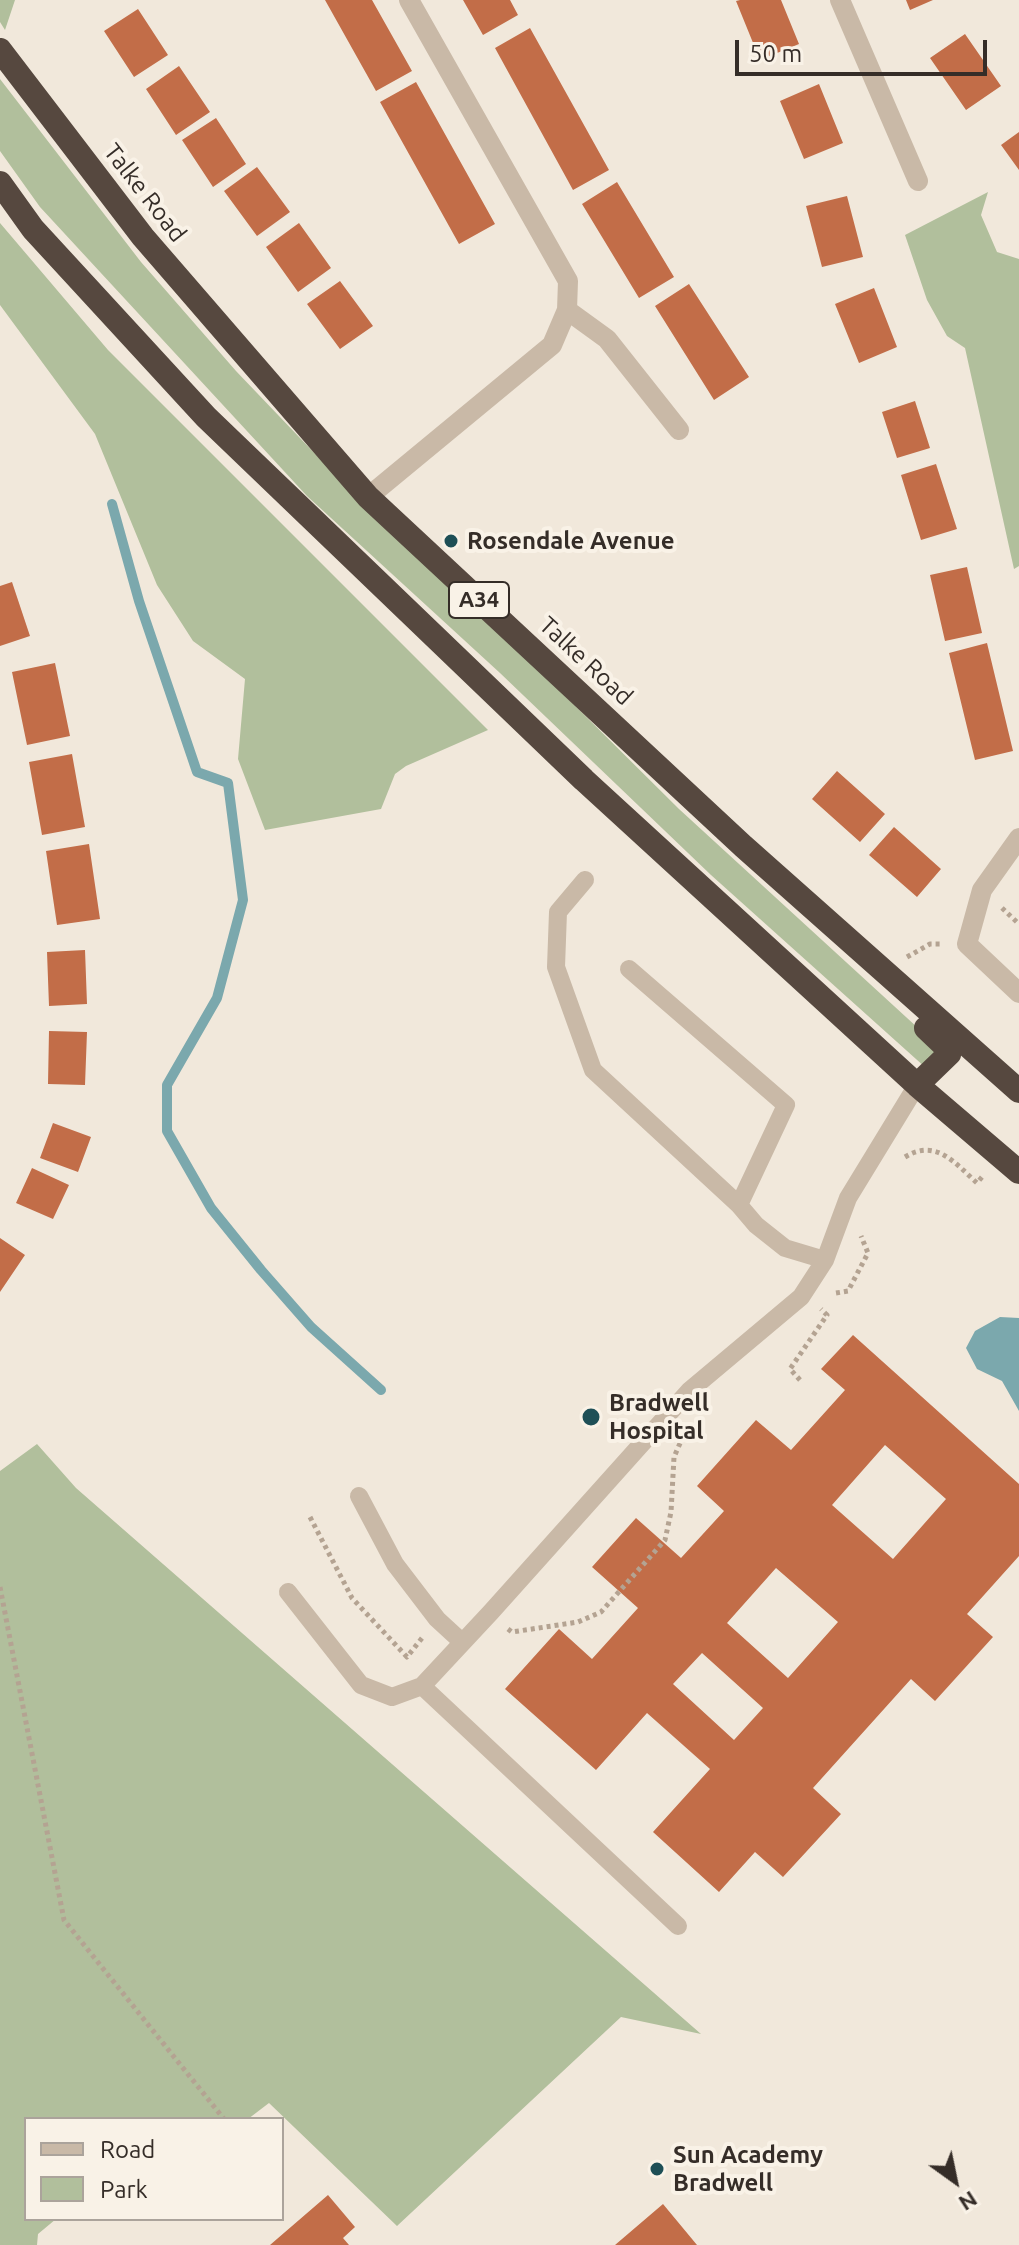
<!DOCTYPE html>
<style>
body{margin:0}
#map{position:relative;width:1019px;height:2245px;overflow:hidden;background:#f1e8db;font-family:Ubuntu,sans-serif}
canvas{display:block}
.legend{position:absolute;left:24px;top:2117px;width:260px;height:104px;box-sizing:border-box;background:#f9f2e7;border:2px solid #aba39b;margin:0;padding:10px 14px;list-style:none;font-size:24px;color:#352d28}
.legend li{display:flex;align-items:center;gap:16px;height:40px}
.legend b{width:40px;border:2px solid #aba39b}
.north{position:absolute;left:915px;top:2141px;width:80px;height:80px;-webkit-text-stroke:6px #f9f2e7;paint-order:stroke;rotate:147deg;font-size:22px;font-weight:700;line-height:32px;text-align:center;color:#352d28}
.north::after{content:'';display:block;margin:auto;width:28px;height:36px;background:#352d28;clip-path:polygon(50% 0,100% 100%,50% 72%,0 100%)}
.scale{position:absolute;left:735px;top:40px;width:252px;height:36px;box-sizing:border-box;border:4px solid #352d28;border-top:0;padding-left:10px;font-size:24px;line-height:28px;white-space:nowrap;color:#352d28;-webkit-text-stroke:6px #f9f2e7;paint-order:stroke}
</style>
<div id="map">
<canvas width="1019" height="2245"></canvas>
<ul class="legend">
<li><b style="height:10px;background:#c9b9a7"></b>Road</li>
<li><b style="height:22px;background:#b1bf9c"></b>Park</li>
</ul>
<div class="north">N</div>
<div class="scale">50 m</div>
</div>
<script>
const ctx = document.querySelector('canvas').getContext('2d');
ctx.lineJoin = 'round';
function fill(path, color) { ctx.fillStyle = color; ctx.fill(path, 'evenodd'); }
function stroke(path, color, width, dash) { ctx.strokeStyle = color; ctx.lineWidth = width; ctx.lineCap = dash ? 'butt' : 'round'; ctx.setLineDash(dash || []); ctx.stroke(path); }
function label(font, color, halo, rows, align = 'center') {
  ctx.font = font + ' Ubuntu,sans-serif'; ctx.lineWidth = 8; ctx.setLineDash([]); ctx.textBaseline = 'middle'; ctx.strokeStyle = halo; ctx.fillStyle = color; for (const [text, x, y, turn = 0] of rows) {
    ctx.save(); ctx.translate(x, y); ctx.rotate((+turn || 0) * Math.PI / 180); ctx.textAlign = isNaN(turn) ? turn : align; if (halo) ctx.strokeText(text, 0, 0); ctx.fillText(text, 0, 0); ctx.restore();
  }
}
fill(new Path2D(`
 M0,0H15L5,30L0,22Z
 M0,79L141,262L236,371L364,505L532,663L679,809L942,1050L926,1068L711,875L500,673L307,496L40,207L0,151Z
 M988,192L981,215L997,252L1019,259V566L1014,569L965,348L947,336L927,300L905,235Z
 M0,223L108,350L488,730L406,766L395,774L381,809L265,830L238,759L245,679L193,641L157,585L95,434L0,305Z
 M37,1444L76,1488L701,2034L621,2017L397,2226L269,2103L248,2119H26V2219H56L38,2234L37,2245H0V1471Z`), '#b1bf9c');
fill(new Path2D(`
 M1000,1317L1019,1318V1411L1002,1381L977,1369L966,1348L975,1331Z`), '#7ba8ad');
stroke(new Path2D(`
 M112,504L139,601L197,772L228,783L243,900L217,998L167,1085V1131L211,1208L261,1270L311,1327L381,1390`), '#7ba8ad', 10);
fill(new Path2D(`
 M325,0H372L412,71L376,91Z
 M463,0H510L518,15L483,35Z
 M740,0H781L799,44L760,60L736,1Z
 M906,0H933L910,10Z
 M138,9L168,55L134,77L104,31Z
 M530,28L609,170L573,190L495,48Z
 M965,34L1001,86L966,110L930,58Z
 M179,66L210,112L176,135L146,89Z
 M416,82L495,224L459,244L380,102Z
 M819,84L843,143L804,159L780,101Z
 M216,118L246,164L213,187L182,140Z
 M1019,132V170L1001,145Z
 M257,167L290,212L257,236L224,191Z
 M617,182L674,277L639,298L582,204Z
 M847,196L863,257L822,267L806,206Z
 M299,223L331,268L298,292L266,247Z
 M340,281L373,326L340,349L307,304Z
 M689,284L749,377L714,400L655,306Z
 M874,288L897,347L859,363L835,304Z
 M915,401L930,448L897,458L882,412Z
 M936,464L957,529L921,540L901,475Z
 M967,567L982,633L945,641L930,575Z
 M12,582L30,636L0,646V586Z
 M987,643L1013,751L975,760L949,653Z
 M55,663L70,736L27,745L12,672Z
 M72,754L85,827L42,835L29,762Z
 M837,771L885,814L860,842L812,799Z
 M894,827L941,869L917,897L869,855Z
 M89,844L100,919L57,925L46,851Z
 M85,950L87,1004L49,1006L47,952Z
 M49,1031L87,1032L85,1085L48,1084Z
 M53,1123L91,1137L78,1172L40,1158Z
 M32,1168L69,1185L53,1219L16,1203Z
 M0,1238L25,1255L0,1292Z
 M853,1335L1019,1484V1556L967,1614L993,1637L935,1701L911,1679L813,1788L841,1814L783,1877L755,1852L719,1892L653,1832L710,1769L647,1713L596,1770L505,1689L559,1629L592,1659L638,1608L592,1567L636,1518L681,1558L724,1511L697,1486L756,1420L791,1450L845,1390L821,1369ZM885,1445L946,1499L893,1559L832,1505ZM776,1568L838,1622L788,1678L727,1623ZM702,1653L763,1708L734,1740L673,1684Z
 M328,2195L355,2227L343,2238L349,2245H270Z
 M663,2204L697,2245H615Z`), '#c26d48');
stroke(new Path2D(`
 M1002,908L1019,924
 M907,957L930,944H942
 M905,1157C936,1138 955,1163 977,1183L982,1177
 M836,1293L848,1291L868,1253L861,1236
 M800,1380L790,1369L827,1315L821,1309
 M310,1517L352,1598L407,1657L422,1638
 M0,1587L64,1920L224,2119
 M508,1629L512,1632L578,1622L601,1612L665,1540L671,1512L674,1457L681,1441`), '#b4a392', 5, [4, 4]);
stroke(new Path2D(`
 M585,880L558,912L556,967L593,1070L739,1205L756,1225L785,1248L825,1260
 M629,969L786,1105L739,1205
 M359,1496L395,1564L437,1619L462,1642
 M288,1592L361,1685L392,1697L422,1686L491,1612L689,1391L801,1297L825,1260L848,1198L917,1085
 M422,1686L678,1926`), '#c9b9a7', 18);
stroke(new Path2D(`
 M840,0L918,181
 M567,310L607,339L679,430
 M368,497L552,345L567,310L568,281L409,0
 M1019,838L982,890L967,944L1019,993`), '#c9b9a7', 20);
stroke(new Path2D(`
 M0,50L143,237L368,497L743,846L1019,1091
 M0,183L33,229L206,417L584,780L917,1085L1019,1172
 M917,1085L949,1054L947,1048L926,1028`), '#56483f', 24);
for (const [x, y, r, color] of [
 [451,541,8,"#1e4f56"],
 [591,1417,10,"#1e4f56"],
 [657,2169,8,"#1e4f56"]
]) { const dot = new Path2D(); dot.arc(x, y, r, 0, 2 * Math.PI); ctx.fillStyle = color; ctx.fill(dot); stroke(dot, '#f9f2e7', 3); }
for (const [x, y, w] of [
 [479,600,60]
]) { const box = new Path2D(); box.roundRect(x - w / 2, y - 18, w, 36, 6); ctx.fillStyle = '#f9f2e7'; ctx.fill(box); stroke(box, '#352d28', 2); }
label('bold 22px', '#352d28', null, [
 ["A34",479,600]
]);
label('24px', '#352d28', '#f9f2e7', [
 ["Talke Road",145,193,52],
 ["Talke Road",586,661,43]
]);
label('bold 24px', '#352d28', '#f9f2e7', [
 ["Rosendale Avenue",467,541],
 ["Bradwell",609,1403],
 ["Hospital",609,1431],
 ["Sun Academy",673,2155],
 ["Bradwell",673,2183]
], 'left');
</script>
